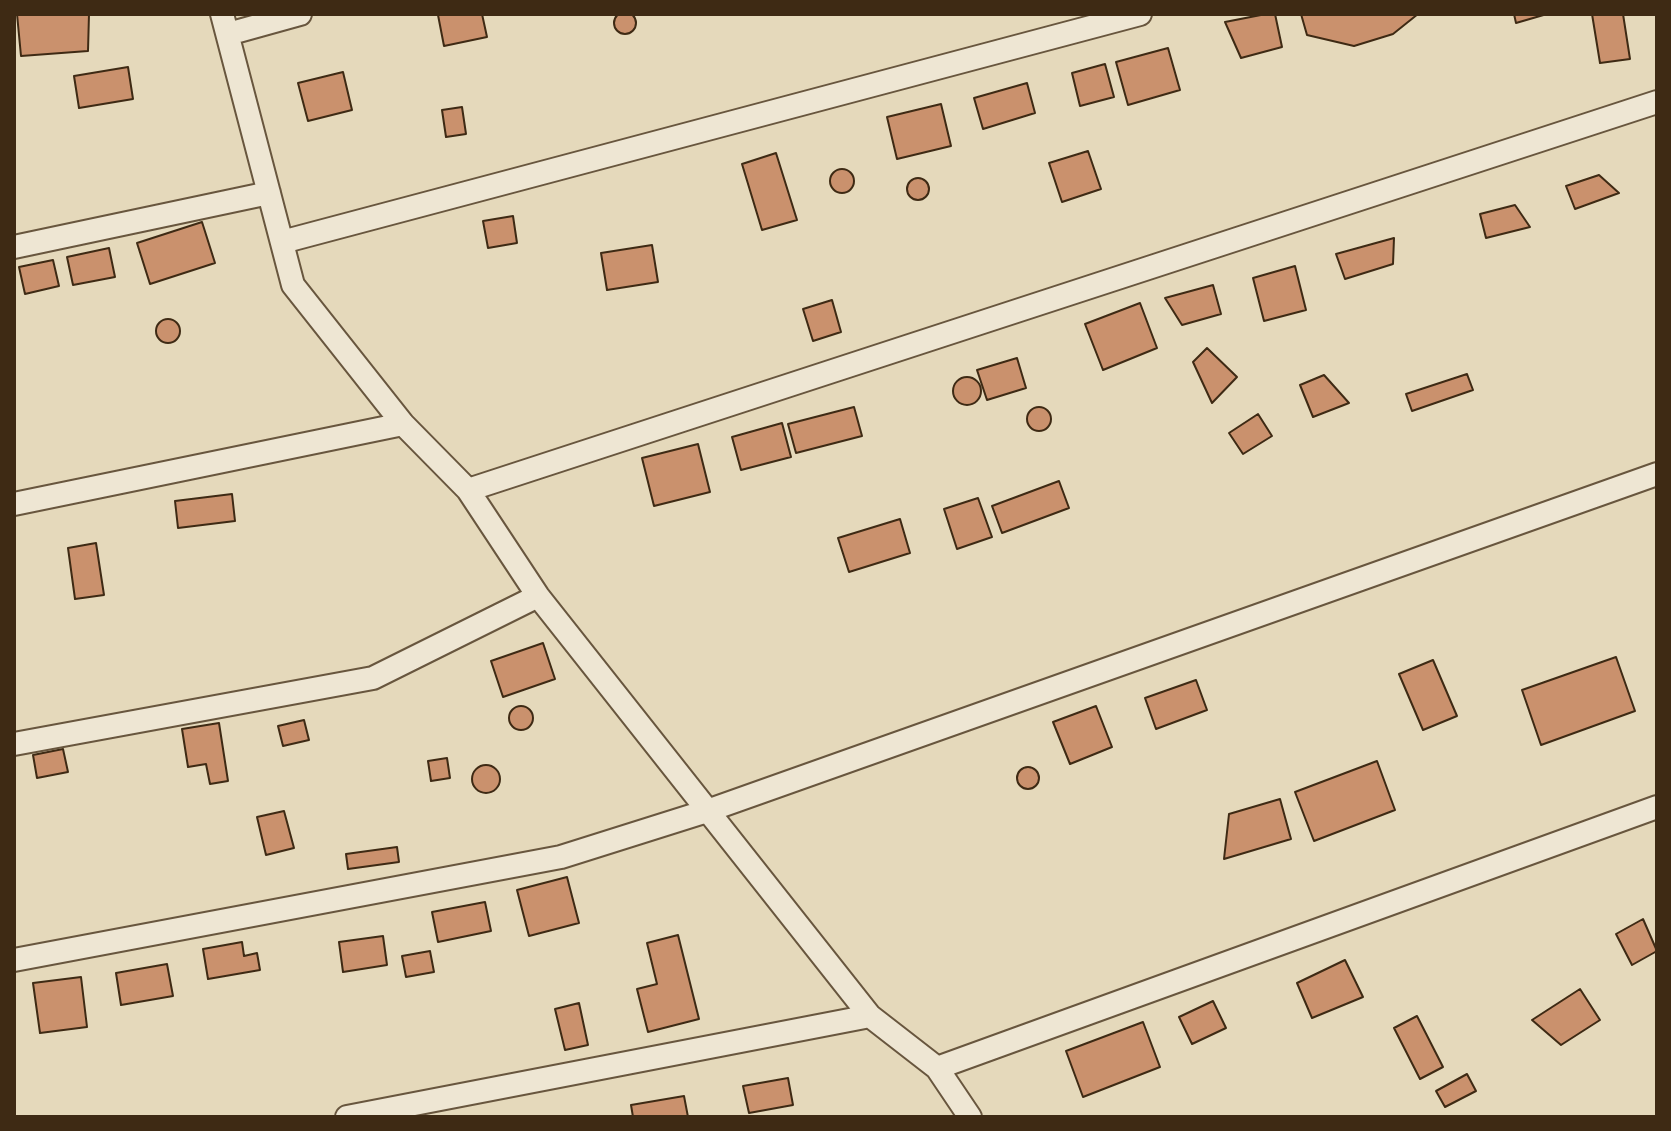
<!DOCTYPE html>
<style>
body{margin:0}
#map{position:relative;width:1671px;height:1131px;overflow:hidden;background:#e5d9bb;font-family:"Old Standard TT",serif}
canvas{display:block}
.frame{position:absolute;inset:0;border:16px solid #3e2a14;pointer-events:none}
</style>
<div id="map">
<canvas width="1671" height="1131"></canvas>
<div class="frame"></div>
</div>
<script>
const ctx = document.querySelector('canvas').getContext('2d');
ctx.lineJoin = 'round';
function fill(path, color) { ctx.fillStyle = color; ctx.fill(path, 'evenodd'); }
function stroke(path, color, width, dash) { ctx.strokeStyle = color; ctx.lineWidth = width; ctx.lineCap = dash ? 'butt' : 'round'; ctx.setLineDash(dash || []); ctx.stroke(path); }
const building = new Path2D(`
 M614 23a11 11 0 1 1 22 0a11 11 0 1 1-22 0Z
 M17,14H89L88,51L21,56Z
 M482,14L487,37L444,46L438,15Z
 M1266,14H1275L1282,47L1241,58L1225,22Z
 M1301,14H1418L1393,34L1354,46L1307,35Z
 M1514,14H1547L1516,23Z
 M1592,14H1623L1630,59L1600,63Z
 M1168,48L1180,90L1128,105L1116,62Z
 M1105,64L1114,97L1080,106L1072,73Z
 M128,67L133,99L79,108L74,76Z
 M343,72L352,110L308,121L298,83Z
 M1027,83L1035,113L983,129L974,98Z
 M941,104L951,146L897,159L887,117Z
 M462,107L466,134L446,137L442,110Z
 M1088,151L1101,189L1062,202L1049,163Z
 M776,153L797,220L762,230L742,164Z
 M830 181a12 12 0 1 1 24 0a12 12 0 1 1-24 0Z
 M1599,175L1619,193L1575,209L1566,186Z
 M907 189a11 11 0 1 1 22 0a11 11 0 1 1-22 0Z
 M1515,205L1530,227L1486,238L1480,214Z
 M513,216L517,243L488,248L483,221Z
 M202,222L215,263L150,284L137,243Z
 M1394,238L1393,264L1345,279L1336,254Z
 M652,245L658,282L607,290L601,253Z
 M109,248L115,277L73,285L67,257Z
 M53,260L59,286L25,294L19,267Z
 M1295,266L1306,310L1264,321L1253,278Z
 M1213,285L1221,314L1182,325L1165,298Z
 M832,300L841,332L813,341L803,309Z
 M1140,303L1157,348L1103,370L1085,324Z
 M156 331a12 12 0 1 1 24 0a12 12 0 1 1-24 0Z
 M1207,348L1237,377L1212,403L1193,362Z
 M1017,358L1026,388L987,400L977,370Z
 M1467,374L1473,390L1412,411L1406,394Z
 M1324,375L1349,403L1313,417L1300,385Z
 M953 391a14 14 0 1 1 28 0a14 14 0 1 1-28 0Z
 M854,407L862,436L796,453L788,424Z
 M1027 419a12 12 0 1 1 24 0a12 12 0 1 1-24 0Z
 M1258,414L1272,436L1243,454L1229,433Z
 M782,423L791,457L741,470L732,437Z
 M698,444L710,492L654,506L642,458Z
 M1059,481L1069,508L1002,533L992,506Z
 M232,494L235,521L178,528L175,501Z
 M978,498L992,537L957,549L944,509Z
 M900,519L910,553L849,572L838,538Z
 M96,543L104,595L75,599L68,548Z
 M543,643L555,679L503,697L491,661Z
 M1616,657L1635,711L1541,745L1522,690Z
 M1433,660L1457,716L1423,730L1399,674Z
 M1196,680L1207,710L1156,729L1145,698Z
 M1096,706L1112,747L1070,764L1053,722Z
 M509 718a12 12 0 1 1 24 0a12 12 0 1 1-24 0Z
 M304,720L309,740L283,746L278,726Z
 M219,723L228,781L210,784L206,764L188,767L182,729Z
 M63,749L68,772L37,778L33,755Z
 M447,758L450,778L431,781L428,761Z
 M1377,761L1395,810L1314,841L1295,792Z
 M472 779a14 14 0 1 1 28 0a14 14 0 1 1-28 0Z
 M1017 778a11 11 0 1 1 22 0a11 11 0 1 1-22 0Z
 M1280,799L1291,839L1224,859L1229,814Z
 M284,811L294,848L266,855L257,817Z
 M397,847L399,862L348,869L346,854Z
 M567,877L579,923L529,936L517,890Z
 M485,902L491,931L438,942L432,912Z
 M1643,919L1657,951L1632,965L1616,934Z
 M678,935L699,1019L648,1032L637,989L657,984L647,943Z
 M383,936L387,965L343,972L339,942Z
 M242,942L244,956L257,953L260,970L208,979L203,949Z
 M430,951L434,972L406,977L402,956Z
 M1345,960L1363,997L1312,1018L1297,983Z
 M167,964L173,996L121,1005L116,973Z
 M81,977L87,1027L40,1033L33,983Z
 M1580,989L1600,1020L1561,1045L1532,1020Z
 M1213,1001L1226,1028L1192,1044L1179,1017Z
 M579,1003L588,1045L565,1050L555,1009Z
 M1417,1016L1443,1067L1420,1079L1394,1028Z
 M1143,1022L1160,1067L1083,1097L1066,1051Z
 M1467,1074L1476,1091L1445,1107L1436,1091Z
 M788,1078L793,1105L749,1113L743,1086Z
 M684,1096L688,1117H633L631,1105Z`);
fill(building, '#ca916d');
stroke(building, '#3e2a14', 2);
const minor = new Path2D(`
 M222,14L293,285L403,424L468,490L538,596L870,1016L937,1068L970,1117
 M228,34L300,14
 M282,242L1140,14
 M14,247L269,193
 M468,490L1657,102
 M14,504L403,424
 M14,744L373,678L538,596
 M14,960L561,857L707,811L1657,474
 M937,1068L1657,807
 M347,1117L870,1016`);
stroke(minor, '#68563e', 26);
stroke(minor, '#eee6d3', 22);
</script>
